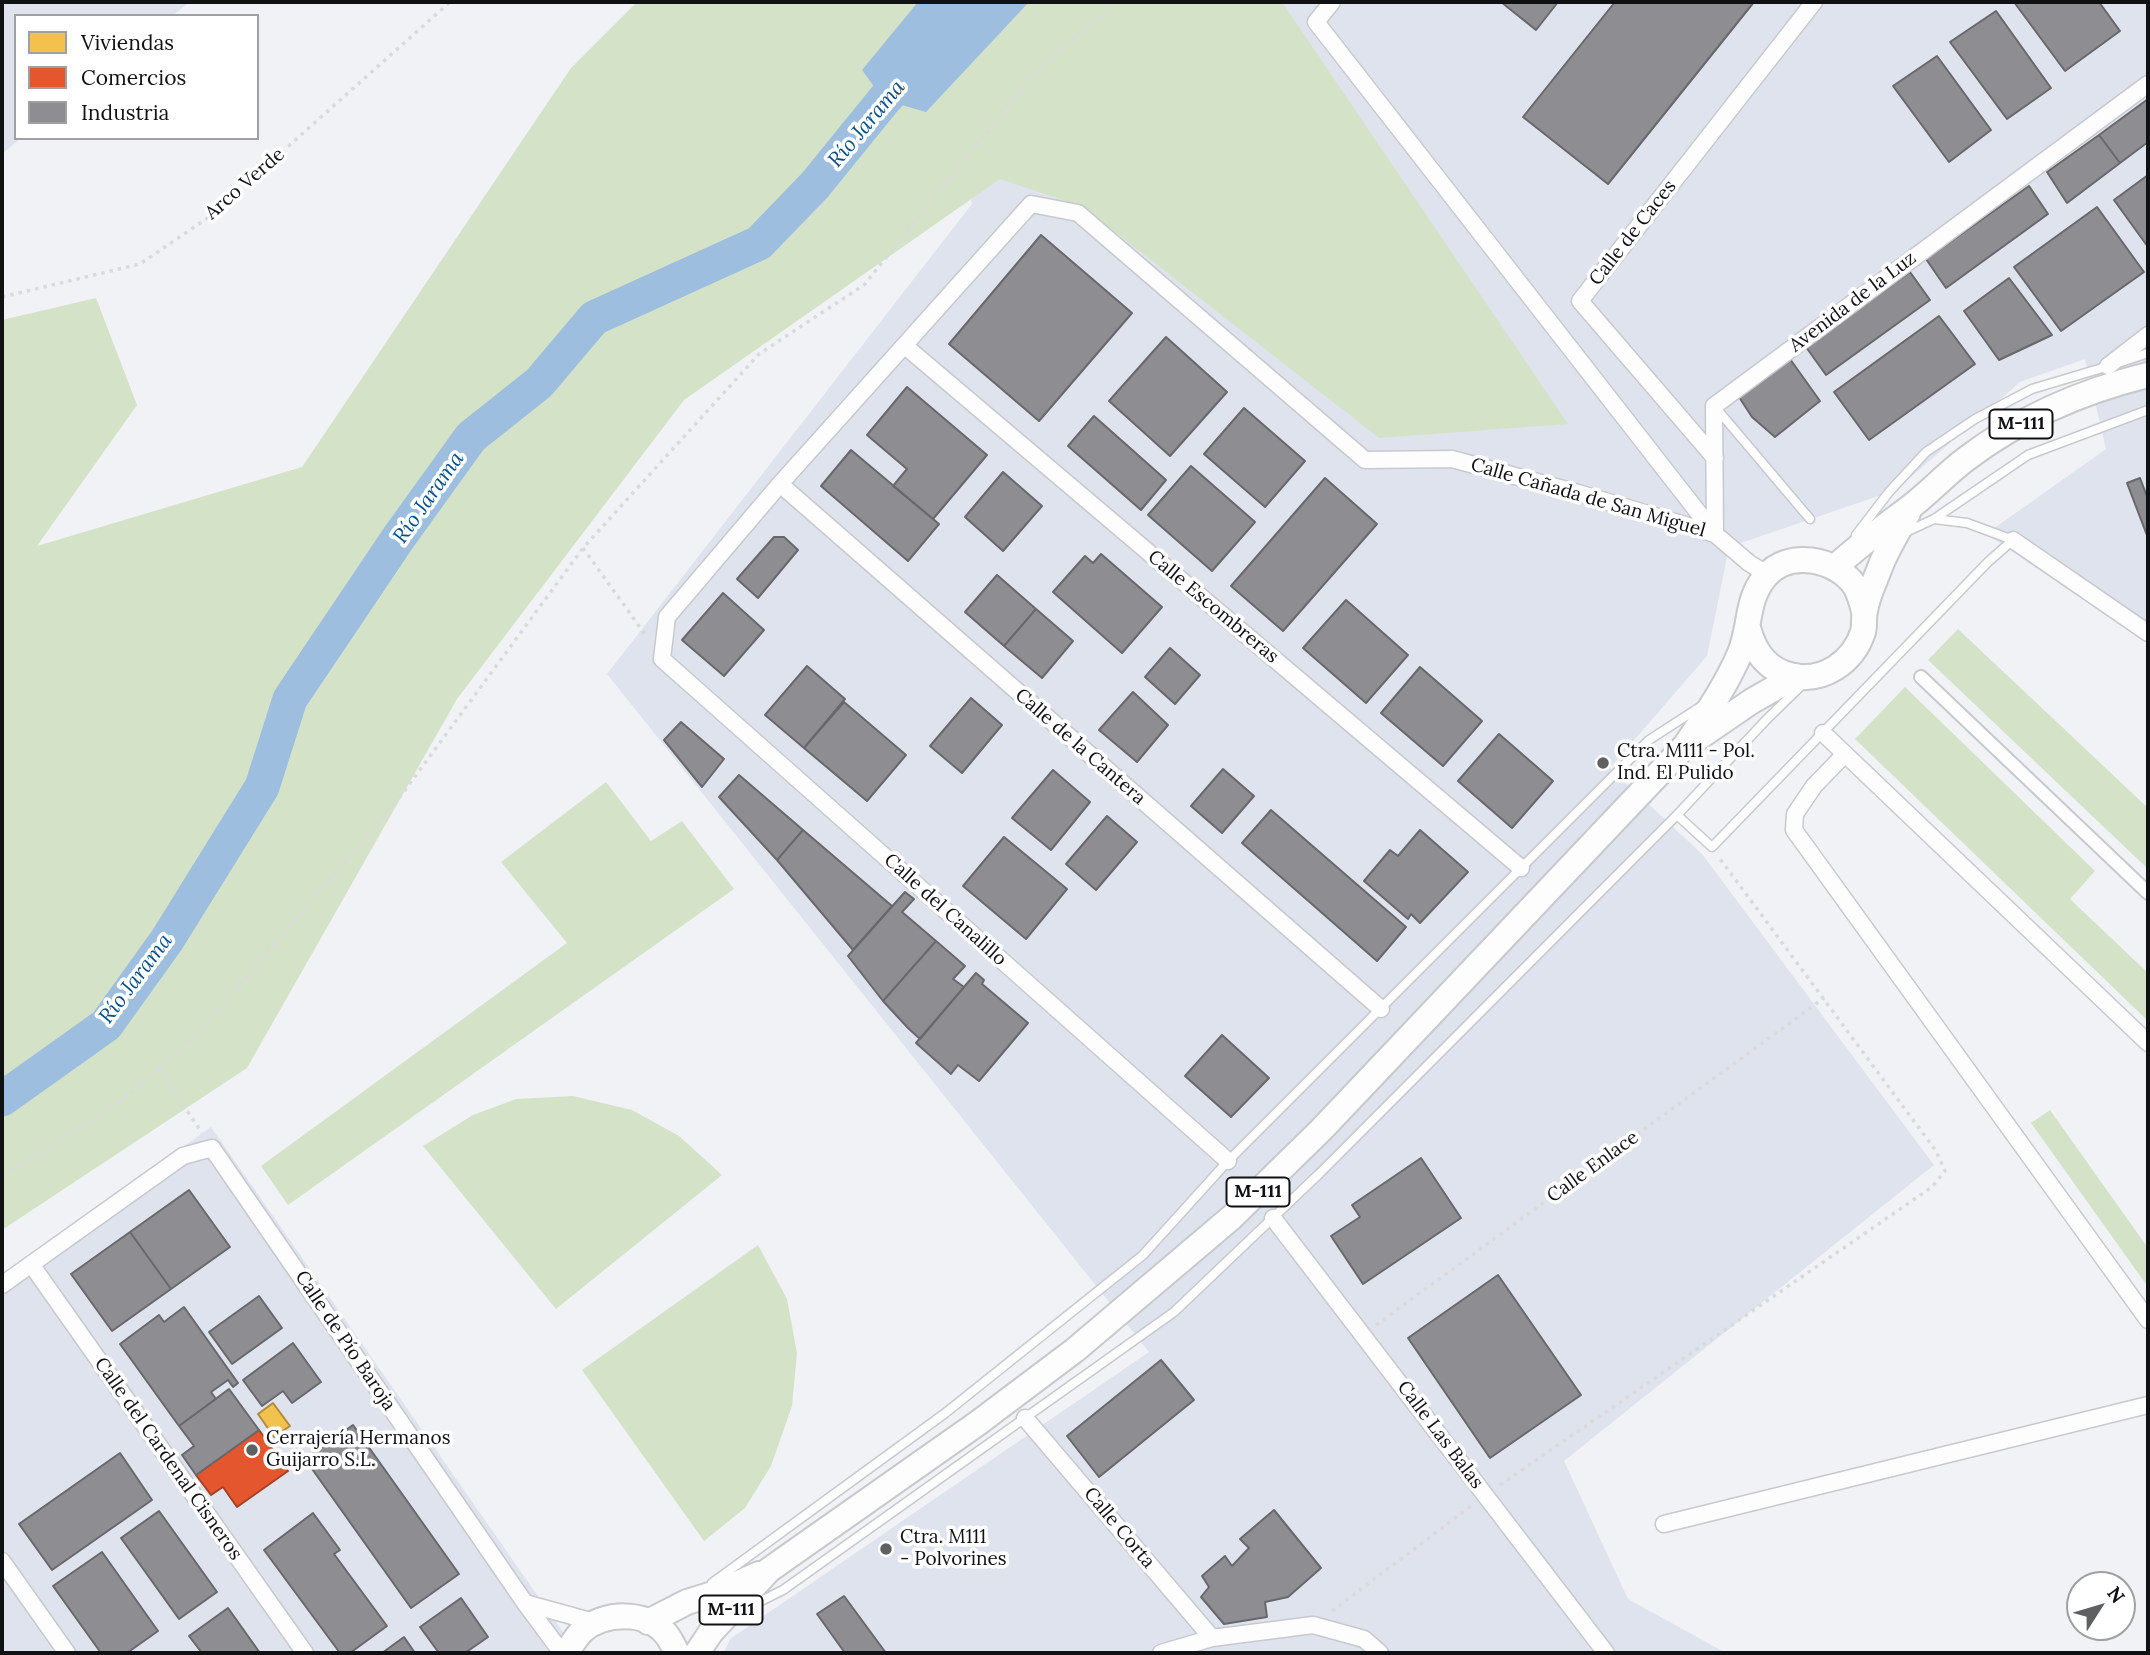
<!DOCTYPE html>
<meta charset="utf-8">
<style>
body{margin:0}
#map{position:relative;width:2150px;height:1655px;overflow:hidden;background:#f0f2f6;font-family:Lora,serif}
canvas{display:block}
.frame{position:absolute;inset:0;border:4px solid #101113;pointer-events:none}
.legend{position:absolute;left:14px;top:14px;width:245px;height:126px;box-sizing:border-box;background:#fff;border:2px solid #9fa0a1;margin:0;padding:9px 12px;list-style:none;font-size:21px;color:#101113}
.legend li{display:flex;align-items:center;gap:14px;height:35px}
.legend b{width:35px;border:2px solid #9fa0a1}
.north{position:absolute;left:2066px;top:1571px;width:70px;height:70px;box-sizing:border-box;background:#fff;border:2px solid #9fa0a1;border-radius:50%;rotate:53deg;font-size:19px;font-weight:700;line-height:28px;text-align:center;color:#101113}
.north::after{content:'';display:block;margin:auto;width:24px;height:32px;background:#5e6062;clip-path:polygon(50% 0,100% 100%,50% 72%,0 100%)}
</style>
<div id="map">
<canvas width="2150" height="1655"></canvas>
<div class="frame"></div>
<ul class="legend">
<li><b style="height:19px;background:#f2c14e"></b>Viviendas</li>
<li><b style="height:19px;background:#e4572e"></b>Comercios</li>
<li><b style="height:19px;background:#8d8d92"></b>Industria</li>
</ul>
<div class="north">N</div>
</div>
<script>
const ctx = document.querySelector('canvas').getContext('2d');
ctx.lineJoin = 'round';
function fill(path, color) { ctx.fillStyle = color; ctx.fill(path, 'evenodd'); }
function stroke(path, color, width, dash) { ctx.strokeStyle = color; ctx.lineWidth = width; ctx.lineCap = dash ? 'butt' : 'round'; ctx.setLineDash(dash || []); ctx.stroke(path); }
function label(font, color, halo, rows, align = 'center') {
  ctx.font = font + ' Lora,serif'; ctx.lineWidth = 7; ctx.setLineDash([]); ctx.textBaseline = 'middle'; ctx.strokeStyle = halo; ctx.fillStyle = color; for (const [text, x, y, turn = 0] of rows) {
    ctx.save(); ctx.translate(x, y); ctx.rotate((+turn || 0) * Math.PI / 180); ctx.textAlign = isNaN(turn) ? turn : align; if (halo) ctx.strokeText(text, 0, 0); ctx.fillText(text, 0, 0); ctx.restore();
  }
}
fill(new Path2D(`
 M2,2H190L172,16H16V138H21L2,154Z
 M1136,2H2148V644L1986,534L2106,449L2085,359L2020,382L1896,490L1729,547L1707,656L1610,768L1702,854L1934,1165L1564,1461L1628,1599L1726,1653H724L730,1639L1149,1352L607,674L972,204L967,159Z
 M211,1127L565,1635L558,1653H2V1277Z`), '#dfe3ed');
fill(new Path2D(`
 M637,2H1282L1568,424L1379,438L1083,207L1000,179L684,400L457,699L247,1068L2,1230V320L96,298L137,405L37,546L302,467L571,68Z
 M1958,629L2148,808V869L1928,660Z
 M1905,687L2095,871L2070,899L2148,973V1021L1855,739Z
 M606,782L651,841L682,821L734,889L288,1205L261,1166L567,943L501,862Z
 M573,1096L632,1110L679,1136L722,1175L556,1309L423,1146L473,1115L516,1099Z
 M2050,1110L2148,1248V1287L2031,1123Z
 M758,1245L787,1299L797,1353L792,1406L771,1466L745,1508L704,1541L582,1370Z`), '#d4e3c8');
fill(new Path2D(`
 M918,2H1029L926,112L884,100L862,70Z`), '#9ebedf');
const homes = new Path2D(`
 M273,1403L290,1426L274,1437L258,1414Z`);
fill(homes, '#f2c14e');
stroke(homes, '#ae8c3c', 2);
const shops = new Path2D(`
 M259,1430L288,1471L237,1507L223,1487L211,1495L196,1475Z`);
fill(shops, '#e4572e');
stroke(shops, '#a44226', 2);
const industry = new Path2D(`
 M1501,2H1558L1536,30Z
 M1615,2H1754L1608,184L1523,117Z
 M2014,2H2099L2120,31L2065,71Z
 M1996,11L2051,88L2007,119L1950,42Z
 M1937,56L1991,130L1949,162L1893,86Z
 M2148,99V142L2120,163L2099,135Z
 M2099,135L2120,163L2067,203L2047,172Z
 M2148,175V247L2114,200Z
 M2029,186L2048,214L1946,288L1926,259Z
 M2097,207L2144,272L2061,331L2014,267Z
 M1041,235L1132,313L1039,421L949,344Z
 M1910,272L1930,300L1826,375L1806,347Z
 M2009,278L2052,335L1999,360L1964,311Z
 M1939,316L1975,364L1869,440L1834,392Z
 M1166,337L1227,392L1170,456L1109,401Z
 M1790,359L1820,401L1775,437L1752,417L1739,397Z
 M907,387L987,455L933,519L893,486L907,469L867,435Z
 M1244,408L1305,461L1265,507L1204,454Z
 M1094,416L1166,480L1141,510L1068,446Z
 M851,450L939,524L908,561L821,486Z
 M1191,466L1255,522L1212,571L1148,515Z
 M1003,472L1042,506L1003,551L965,517Z
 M1325,478L1377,524L1283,631L1231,586Z
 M2140,478L2148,499V538L2127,483Z
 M774,537H784L798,550L758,598L737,579Z
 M1101,554L1162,607L1122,653L1053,592L1085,556L1093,563Z
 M997,575L1036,609L1004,646L965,612Z
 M723,593L764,630L724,676L682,640Z
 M1346,600L1408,655L1366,703L1303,648Z
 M1036,609L1073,641L1042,678L1004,646Z
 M1170,648L1200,675L1175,704L1145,677Z
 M807,666L845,699L804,748L765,715Z
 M1420,667L1482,721L1443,766L1381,713Z
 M1133,692L1168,725L1137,762L1099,730Z
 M971,698L1002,725L962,773L930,746Z
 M844,702L906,755L867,801L804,748Z
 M681,722L724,759L702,787L664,740Z
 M1499,734L1553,781L1512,828L1458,781Z
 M1223,769L1254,796L1222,833L1191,806Z
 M1053,770L1090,802L1051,850L1012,818Z
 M739,775L803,830L777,860L719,797Z
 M1271,810L1406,927L1377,961L1242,843Z
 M1107,816L1137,842L1096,890L1066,864Z
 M803,830L892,906L853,950L777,860Z
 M1420,830L1468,872L1420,923L1411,914L1408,919L1364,881L1390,850L1398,856Z
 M1004,837L1067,889L1026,939L963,886Z
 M905,892L914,899L902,912L936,941L883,1001L848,956Z
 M936,941L965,966L953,979L964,987L920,1039L908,1028L883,1001Z
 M976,973L984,980L982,984L1028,1023L979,1081L958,1065L951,1074L916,1043Z
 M1222,1035L1269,1078L1231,1117L1185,1076Z
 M1421,1158L1461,1218L1363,1284L1331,1236L1360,1217L1352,1205Z
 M189,1190L230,1247L171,1289L130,1232Z
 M130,1232L171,1289L112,1331L71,1274Z
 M1498,1275L1581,1395L1490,1458L1408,1338Z
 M259,1296L282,1328L232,1364L209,1332Z
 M184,1307L238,1383L233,1387L228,1380L211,1392L216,1399L179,1426L120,1344L159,1315L164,1322Z
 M293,1343L321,1382L292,1403L283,1391L262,1406L243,1380Z
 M1161,1360L1194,1400L1099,1477L1067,1436Z
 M229,1389L259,1430L196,1475L182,1455L194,1446L179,1426Z
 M353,1425L459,1574L411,1608L305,1459Z
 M120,1453L152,1500L52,1570L19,1524Z
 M1274,1510L1321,1568L1288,1597L1265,1602L1267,1617L1224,1624L1201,1597L1209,1587L1202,1576L1225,1556L1232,1566L1249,1548L1240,1539Z
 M159,1511L217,1592L179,1619L121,1538Z
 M313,1513L340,1550L334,1554L387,1626L350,1653H340L264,1550Z
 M102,1552L158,1631L127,1653H101L53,1586Z
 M844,1596L886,1653H845L817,1614Z
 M461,1598L488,1637L465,1653H439L420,1627Z
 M228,1608L260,1653H202L189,1636Z
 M404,1637L415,1653H382Z`);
fill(industry, '#8d8d92');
stroke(industry, '#68686c', 2);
stroke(new Path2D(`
 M2,1099L106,1025L167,940L262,787L290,699L399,537L471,437L539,383L594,318L759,243L815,185L884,100L972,2`), '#9ebedf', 35);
const service = new Path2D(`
 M2121,362L2148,353
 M1716,408L1810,519
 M1904,533L1934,519L2028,455L2148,410
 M1856,535L1889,492L1926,452L1975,419L2032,389L2109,366
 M1677,815L1712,847L1988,562L2013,540L1967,523L1934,519
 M712,1583L944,1414L1143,1255L1228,1161L1649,740L1703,705
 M747,1608L783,1590L1174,1312L1320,1173L1677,815L1767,719L1805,682`);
const pedestrian = new Path2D(`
 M1921,677L2148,893`);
const minor = new Path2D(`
 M905,346L1521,868
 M2108,366L2148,335
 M1715,458L1580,301L1814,2
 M780,484L1381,1009
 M2013,540L2148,633
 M1767,574L1749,563L1715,534L1714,406L2148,84
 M1823,733L2148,1043
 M1845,754L1814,786L1795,814L1794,830L2148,1320
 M1228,1161L662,659L667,617L780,484L1031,204L1078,213L1365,460L1452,459L1578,493L1715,534L1316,22L1332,2
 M1273,1218L1606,1653
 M31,1264L305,1653
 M2,1285L183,1156L212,1148L525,1603L562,1653
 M1025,1418L1212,1638
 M1664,1524L2148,1405
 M2,1561L67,1653
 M525,1603L594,1622
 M1161,1653L1212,1638L1313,1625L1364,1639L1380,1653`);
const primary = new Path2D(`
 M1834,568C1858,546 1884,527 1909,508C1929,493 1946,474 1966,459C2020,418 2083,391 2148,375
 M1748,628C1755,653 1767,670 1793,676C1824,682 1853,662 1863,632C1865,625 1863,618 1865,611C1867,597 1874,583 1879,570C1886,550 1898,532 1908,513
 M1692,742L1752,701L1796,676
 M648,1622L687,1602L716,1593L759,1574
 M566,1653C571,1646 576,1637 582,1631C604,1612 646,1610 666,1634C671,1640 674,1647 677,1653
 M697,1653L711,1632L769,1570L978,1423L1075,1350L1232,1217L1321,1130L1685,746C1705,716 1726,686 1740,653C1751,626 1746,600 1765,577C1788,549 1836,558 1855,586C1859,593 1862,603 1864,611`);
stroke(service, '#c7c9cc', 11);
stroke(pedestrian, '#c7c9cc', 16);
stroke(minor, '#c7c9cc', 19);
stroke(primary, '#c7c9cc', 28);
stroke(new Path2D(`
 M2,297L140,264L209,217L450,2
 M583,548L647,637
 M159,1069L202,1133
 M2,1175L42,1152L130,1094L198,1033L391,809L583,548L759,354L864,285L1031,77L1116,2
 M1376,1325L1824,998
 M1500,1485L1932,1187L1945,1171L1936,1151L1718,856
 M1332,1611L1471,1506`), '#dadadb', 3.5, [3.5, 5]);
stroke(service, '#fdfdfe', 8);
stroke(pedestrian, '#fdfdfe', 12);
stroke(minor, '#fdfdfe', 16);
stroke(primary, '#fdfdfe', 24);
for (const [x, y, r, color] of [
 [1603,763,7,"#5e6062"],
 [252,1450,7,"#5e6062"],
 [886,1549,7,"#5e6062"]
]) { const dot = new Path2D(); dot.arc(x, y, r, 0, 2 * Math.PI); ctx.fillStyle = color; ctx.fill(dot); stroke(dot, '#fff', 2.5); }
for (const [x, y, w] of [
 [2021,424,63],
 [1258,1192,63],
 [731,1610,63]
]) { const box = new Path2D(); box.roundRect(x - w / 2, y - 14.5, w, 29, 5); ctx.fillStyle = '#fff'; ctx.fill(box); stroke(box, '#101113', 2); }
label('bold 18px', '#101113', null, [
 ["M-111",2021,424],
 ["M-111",1258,1192],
 ["M-111",731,1610]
]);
label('19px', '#101113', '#fff', [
 ["Arco Verde",245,184,-41],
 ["Calle de Caces",1633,233,-52],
 ["Avenida de la Luz",1853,302,-37],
 ["Calle Cañada de San Miguel",1588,498,16],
 ["Calle Escombreras",1213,607,40],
 ["Calle de la Cantera",1080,747,41],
 ["Calle del Canalillo",945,910,42],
 ["Calle Enlace",1593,1167,-36],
 ["Calle de Pío Baroja",345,1341,56],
 ["Calle Las Balas",1440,1435,53],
 ["Calle del Cardenal Cisneros",168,1459,55],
 ["Calle Corta",1119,1528,50]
]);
label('19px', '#101113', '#fff', [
 ["Ctra. M111 - Pol.",1617,752],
 ["Ind. El Pulido",1617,774],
 ["Cerrajería Hermanos",266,1439],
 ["Guijarro S.L.",266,1461],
 ["Ctra. M111",900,1538],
 ["- Polvorines",900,1560]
], 'left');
label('italic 21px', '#054f87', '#fff', [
 ["Río Jarama",867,124,-50],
 ["Río Jarama",429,498,-55],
 ["Río Jarama",136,979,-53]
]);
</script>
